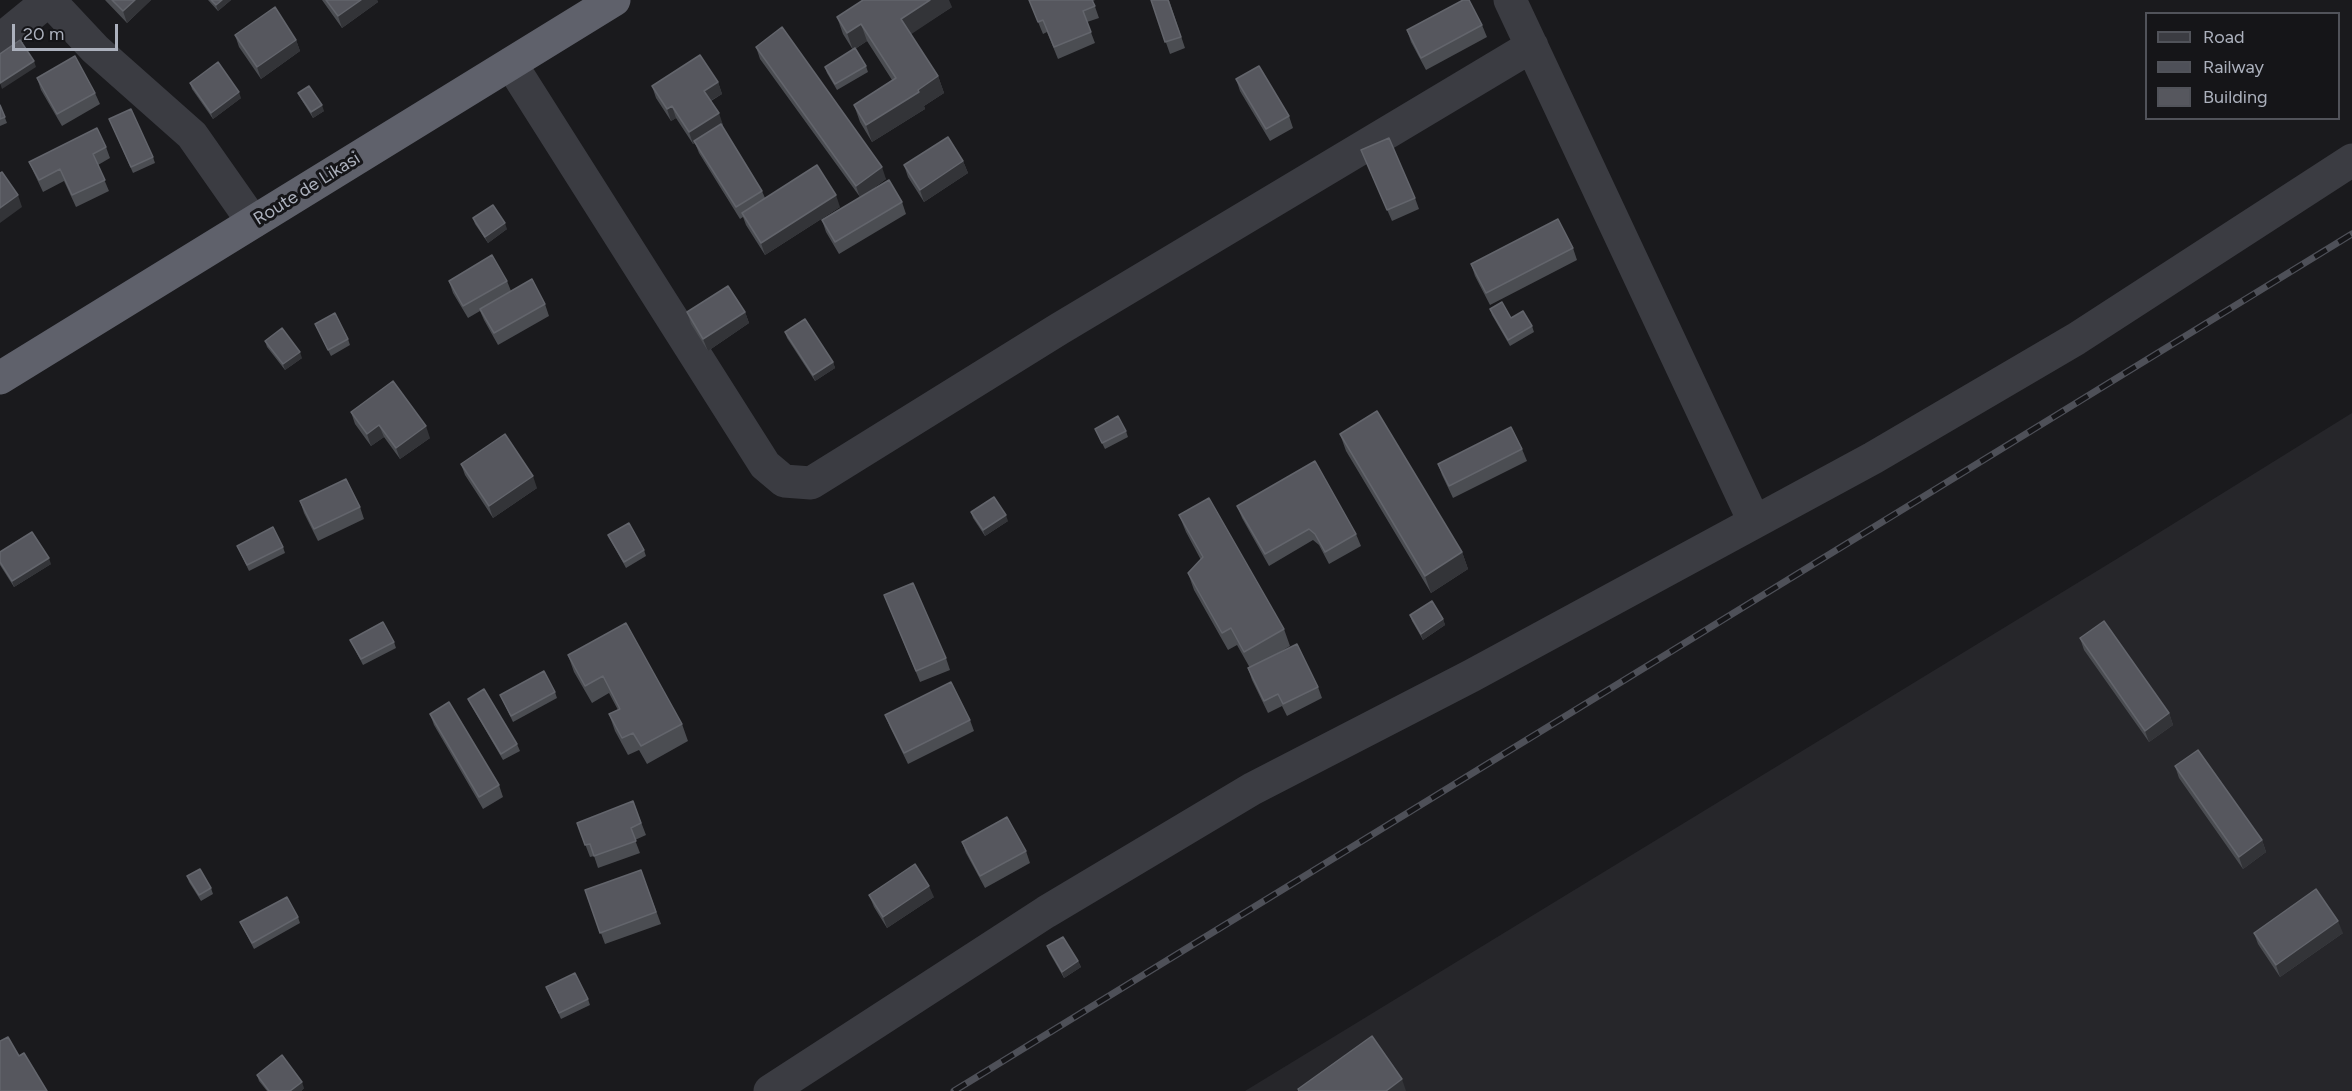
<!DOCTYPE html>
<style>
body{margin:0}
#map{position:relative;width:2352px;height:1091px;overflow:hidden;background:#1a1a1d;font-family:Figtree,sans-serif}
canvas{display:block}
.legend{position:absolute;left:2145px;top:12px;width:195px;height:108px;box-sizing:border-box;background:#151518;border:2px solid #51535a;margin:0;padding:8px 10px;list-style:none;font-size:18px;color:#acb1bd}
.legend li{display:flex;align-items:center;gap:12px;height:30px}
.legend b{width:30px;border:2px solid #51535a}
.scale{position:absolute;left:12px;top:24px;width:106px;height:27px;box-sizing:border-box;border:3px solid #acb1bd;border-top:0;padding-left:8px;font-size:18px;line-height:21px;white-space:nowrap;color:#acb1bd;-webkit-text-stroke:4px #151518;paint-order:stroke}
</style>
<div id="map">
<canvas width="2352" height="1091"></canvas>
<ul class="legend">
<li><b style="height:8px;background:#3b3c42"></b>Road</li>
<li><b style="height:8px;background:#4e5058"></b>Railway</li>
<li><b style="height:16px;background:#56575e"></b>Building</li>
</ul>
<div class="scale">20 m</div>
</div>
<script>
const ctx = document.querySelector('canvas').getContext('2d');
ctx.lineJoin = 'round';
function fill(path, color) { ctx.fillStyle = color; ctx.fill(path, 'evenodd'); }
function stroke(path, color, width, dash) { ctx.strokeStyle = color; ctx.lineWidth = width; ctx.lineCap = dash ? 'butt' : 'round'; ctx.setLineDash(dash || []); ctx.stroke(path); }
function label(font, color, halo, rows, align = 'center') {
  ctx.font = font + ' Figtree,sans-serif'; ctx.lineWidth = 6; ctx.setLineDash([]); ctx.textBaseline = 'middle'; ctx.strokeStyle = halo; ctx.fillStyle = color; for (const [text, x, y, turn = 0] of rows) {
    ctx.save(); ctx.translate(x, y); ctx.rotate((+turn || 0) * Math.PI / 180); ctx.textAlign = isNaN(turn) ? turn : align; if (halo) ctx.strokeText(text, 0, 0); ctx.fillText(text, 0, 0); ctx.restore();
  }
}
fill(new Path2D(`
 M2352,413V1091H1245L2115,560Z`), '#26262a');
stroke(new Path2D(`
 M49,0L95,49L192,135L253,222
 M1510,0L1754,521
 M0,40L49,0
 M511,64L765,465L784,481L811,483L1059,329L1532,46
 M770,1091L1046,912L1252,789L1471,676L1873,458L2076,339L2352,160`), '#3b3c42', 33);
stroke(new Path2D(`
 M0,378L614,0`), '#5f616b', 33);
const rail = new Path2D(`
 M954,1091L2352,234`);
stroke(rail, '#4e5058', 7);
stroke(rail, '#151518', 4.5, [14]);
fill(new Path2D(`
 M105,0H151L127,23Z
 M208,0H231L218,11Z
 M322,0H377L378,2L342,28Z
 M1029,0H1095L1093,1L1099,18L1087,22L1095,43L1058,59L1047,32L1043,34Z
 M1151,0H1169L1185,48L1170,54Z
 M952,7L910,34L938,76L944,93L924,106L925,109L872,142L860,122L854,105L892,80L867,41L855,49L866,66L868,72L837,90L827,73L825,67L853,50L843,34L837,17Z
 M1482,25L1487,37L1426,70L1411,42L1407,30Z
 M235,35L296,40L300,51L261,79L239,47Z
 M756,47L886,179L864,195L902,202L906,214L839,254L826,232L822,220L860,197L760,59Z
 M37,78L95,93L100,104L62,126L41,90Z
 M1236,79L1289,116L1293,128L1270,141L1240,91Z
 M718,82L722,94L711,101L723,125L722,126L762,191L765,198L840,207L765,255L746,225L743,217L740,219L699,153L695,143L693,144L676,118L671,121L656,98L652,86Z
 M190,83L241,98L213,119L192,89Z
 M298,93L324,111L313,118L301,99Z
 M0,105L7,123L0,126Z
 M109,119L153,157L155,163L133,173Z
 M106,147L110,158L98,165L109,191L76,207L64,181L43,192L34,173L29,162Z
 M1361,150L1415,198L1419,209L1392,221Z
 M963,161L968,173L924,202L908,177L904,165Z
 M473,218L507,229L488,243L475,224Z
 M1573,248L1577,260L1490,305L1475,276L1471,264Z
 M449,281H507L511,291L545,304L549,316L498,345L484,320L480,311L468,318L453,293Z
 M1490,309L1532,326L1534,332L1510,346L1492,315Z
 M687,312H745L749,323L708,351L691,324Z
 M315,324L348,339L350,345L331,356Z
 M785,332L833,362L835,368L815,381L787,338Z
 M265,341L302,358L285,370L267,347Z
 M351,412L430,438L400,459L384,437L371,446L355,424Z
 M1095,429L1126,431L1128,437L1105,449Z
 M1340,434L1462,552L1468,569L1431,593L1346,451Z
 M1522,449L1527,461L1453,498L1442,475L1438,464Z
 M461,464L537,488L493,518L465,475Z
 M300,501L360,507L364,519L318,541L304,513Z
 M1237,506L1356,534L1361,546L1329,564L1319,545L1313,540L1269,566L1242,518Z
 M971,512L1008,521L985,536L973,518Z
 M1179,515L1284,629L1290,646L1273,656L1318,687L1322,698L1287,716L1282,706L1268,713L1252,680L1248,668H1250L1237,645L1228,650L1194,590L1188,573L1201,560L1186,532Z
 M608,535L644,550L646,556L626,568L611,541Z
 M237,546L283,547L285,553L249,571Z
 M0,552L51,564L14,587L0,565Z
 M884,595L946,658L950,670L920,682Z
 M1410,615L1443,619L1445,625L1423,640L1412,621Z
 M2080,638L2169,713L2173,725L2149,742L2084,650Z
 M350,640L394,642L396,648L363,665Z
 M568,655L682,724L688,741L647,764L639,750L628,755L615,731L609,714L618,710L609,693L592,703L574,672Z
 M555,692L557,698L513,722L500,695Z
 M468,699L517,744L520,751L503,760L471,705Z
 M430,714L499,785L503,797L483,809L434,725Z
 M885,715L970,720L974,731L908,764L890,727Z
 M2175,766L2262,840L2266,852L2243,869L2179,778Z
 M633,801L646,835L635,840L640,853L598,868L594,856L590,857L577,823Z
 M962,842L1026,851L1030,863L985,888L966,853Z
 M641,870L661,924L605,944L585,890Z
 M187,876L211,888L213,894L201,901L189,882Z
 M869,895L934,897L887,928L874,907Z
 M298,917L300,923L254,949L243,928L240,922Z
 M2254,933H2343L2280,977L2258,944Z
 M1047,946L1078,961L1081,967L1064,978L1049,952Z
 M546,987L588,999L590,1005L561,1019Z
 M257,1075L304,1088L301,1091H267L259,1081Z`), '#4b4d52');
fill(new Path2D(`
 M135,0H151L127,23L123,11Z
 M222,0H231L218,11L216,5Z
 M361,0H377L378,2L342,28L338,16Z
 M930,0H949L952,7L907,37L901,19Z
 M861,24L867,41L853,50L847,33Z
 M296,40L300,51L261,79L257,67Z
 M34,61L36,67L2,89L0,83Z
 M938,76L944,93L924,106L925,109L872,142L866,125Z
 M718,82L722,94L708,102L704,91Z
 M239,92L241,98L213,119L211,113Z
 M322,105L324,111L313,118L311,112Z
 M672,106L676,118L671,121L667,109Z
 M719,113L723,125L693,144L689,132Z
 M963,161L968,173L924,202L920,190Z
 M882,167L886,179L860,198L856,186Z
 M18,195L22,207L0,223V208Z
 M836,195L840,207L765,255L761,243Z
 M505,223L507,229L488,243L485,237Z
 M745,312L749,323L708,351L703,339Z
 M300,352L302,358L285,370L283,364Z
 M833,362L835,368L815,381L813,375Z
 M379,425L384,437L371,446L367,434Z
 M426,426L430,438L400,459L396,448Z
 M533,476L537,488L493,518L489,506Z
 M1006,515L1008,521L985,536L983,530Z
 M1462,552L1468,569L1431,593L1425,576Z
 M49,558L51,564L14,587L12,581Z
 M1443,619L1445,625L1423,640L1421,634Z
 M2169,713L2173,725L2149,742L2145,731Z
 M2262,840L2266,852L2243,869L2239,857Z
 M929,886L934,897L887,928L883,917Z
 M2338,921L2343,933L2280,977L2276,965Z
 M1078,961L1081,967L1064,978L1062,972Z
 M1402,1079L1406,1091H1386Z
 M302,1082L304,1088L301,1091H290Z`), '#333438');
const building = new Path2D(`
 M112,0H135L123,11Z
 M211,0H222L216,5Z
 M326,0H361L338,16Z
 M863,0H930L901,19L938,76L918,90L919,92L866,125L854,105L896,78L861,24L847,33L837,17Z
 M1029,0H1092L1095,6L1083,11L1091,32L1054,47L1043,20L1038,22Z
 M1151,0H1168L1181,37L1165,42Z
 M1463,0H1469L1482,25L1421,58L1407,30Z
 M275,7L296,40L257,67L235,35Z
 M782,27L882,167L856,186L756,47Z
 M20,40L34,61L0,83V54Z
 M855,48L866,66L835,84L825,67Z
 M700,55L718,82L704,91L719,113L689,132L672,106L667,109L652,86Z
 M75,56L95,93L57,114L37,78Z
 M218,62L239,92L211,113L190,83Z
 M1259,66L1289,116L1266,129L1236,79Z
 M309,86L322,105L311,112L298,93Z
 M0,105L5,117L0,119Z
 M131,109L153,157L131,167L109,119Z
 M721,124L762,191L736,207L694,141Z
 M97,128L106,147L93,154L105,180L72,195L60,169L39,180L29,162Z
 M948,137L963,161L920,190L904,165Z
 M1389,138L1415,198L1387,210L1361,150Z
 M817,165L836,195L761,243L742,213Z
 M2,172L18,195L0,208V173Z
 M889,180L902,202L835,242L822,220Z
 M493,205L505,223L485,237L473,218Z
 M1558,219L1573,248L1486,293L1471,264Z
 M492,255L507,281L463,306L449,281Z
 M532,279L545,304L494,333L480,309Z
 M728,286L745,312L703,339L687,312Z
 M1502,302L1511,318L1523,311L1532,326L1508,340L1490,309Z
 M335,313L348,339L328,350L315,324Z
 M805,319L833,362L813,375L785,332Z
 M282,328L300,352L283,364L265,341Z
 M393,381L426,426L396,448L379,425L367,434L351,412Z
 M1377,411L1462,552L1425,576L1340,434Z
 M1118,416L1126,431L1102,443L1095,429Z
 M1511,427L1522,449L1449,486L1438,464Z
 M505,434L533,476L489,506L461,464Z
 M1315,461L1356,534L1325,552L1315,534L1309,529L1265,554L1237,506Z
 M346,479L360,507L314,529L300,501Z
 M994,497L1006,515L983,530L971,512Z
 M1209,498L1284,629L1244,652L1231,628L1222,633L1188,573L1203,557L1179,515Z
 M629,523L644,550L624,562L608,535Z
 M273,527L283,547L247,565L237,546Z
 M32,532L49,558L12,581L0,562V552Z
 M913,583L946,658L916,671L884,595Z
 M1432,601L1443,619L1421,634L1410,615Z
 M2104,621L2169,713L2145,731L2080,638Z
 M383,622L394,642L361,659L350,640Z
 M626,623L682,724L641,746L633,733L622,738L609,714L620,709L603,676L585,686L568,655Z
 M1297,644L1318,687L1283,704L1278,694L1264,701L1248,668Z
 M544,671L555,692L511,716L500,695Z
 M951,682L970,720L904,753L885,715Z
 M484,689L517,744L501,754L468,699Z
 M449,702L499,785L479,797L430,714Z
 M2198,750L2262,840L2239,857L2175,766Z
 M633,801L641,823L631,828L636,841L594,856L590,844L585,845L577,823Z
 M1007,817L1026,851L980,876L962,842Z
 M915,864L929,886L883,917L869,895Z
 M200,869L211,888L199,895L187,876Z
 M641,870L656,912L600,933L585,890Z
 M2316,889L2338,921L2276,965L2254,933Z
 M287,897L298,917L252,943L240,922Z
 M1063,937L1078,961L1062,972L1047,946Z
 M575,973L588,999L559,1013L546,987Z
 M1372,1036L1402,1079L1386,1091H1299L1298,1089Z
 M8,1037L19,1056L24,1053L47,1091H0V1041Z
 M282,1055L302,1082L290,1091H269L257,1075Z`);
fill(building, '#56575e');
stroke(building, '#63656c', 1.5);
label('18px', '#acb1bd', '#151518', [
 ["Route de Likasi",307,189,-32]
]);
</script>
